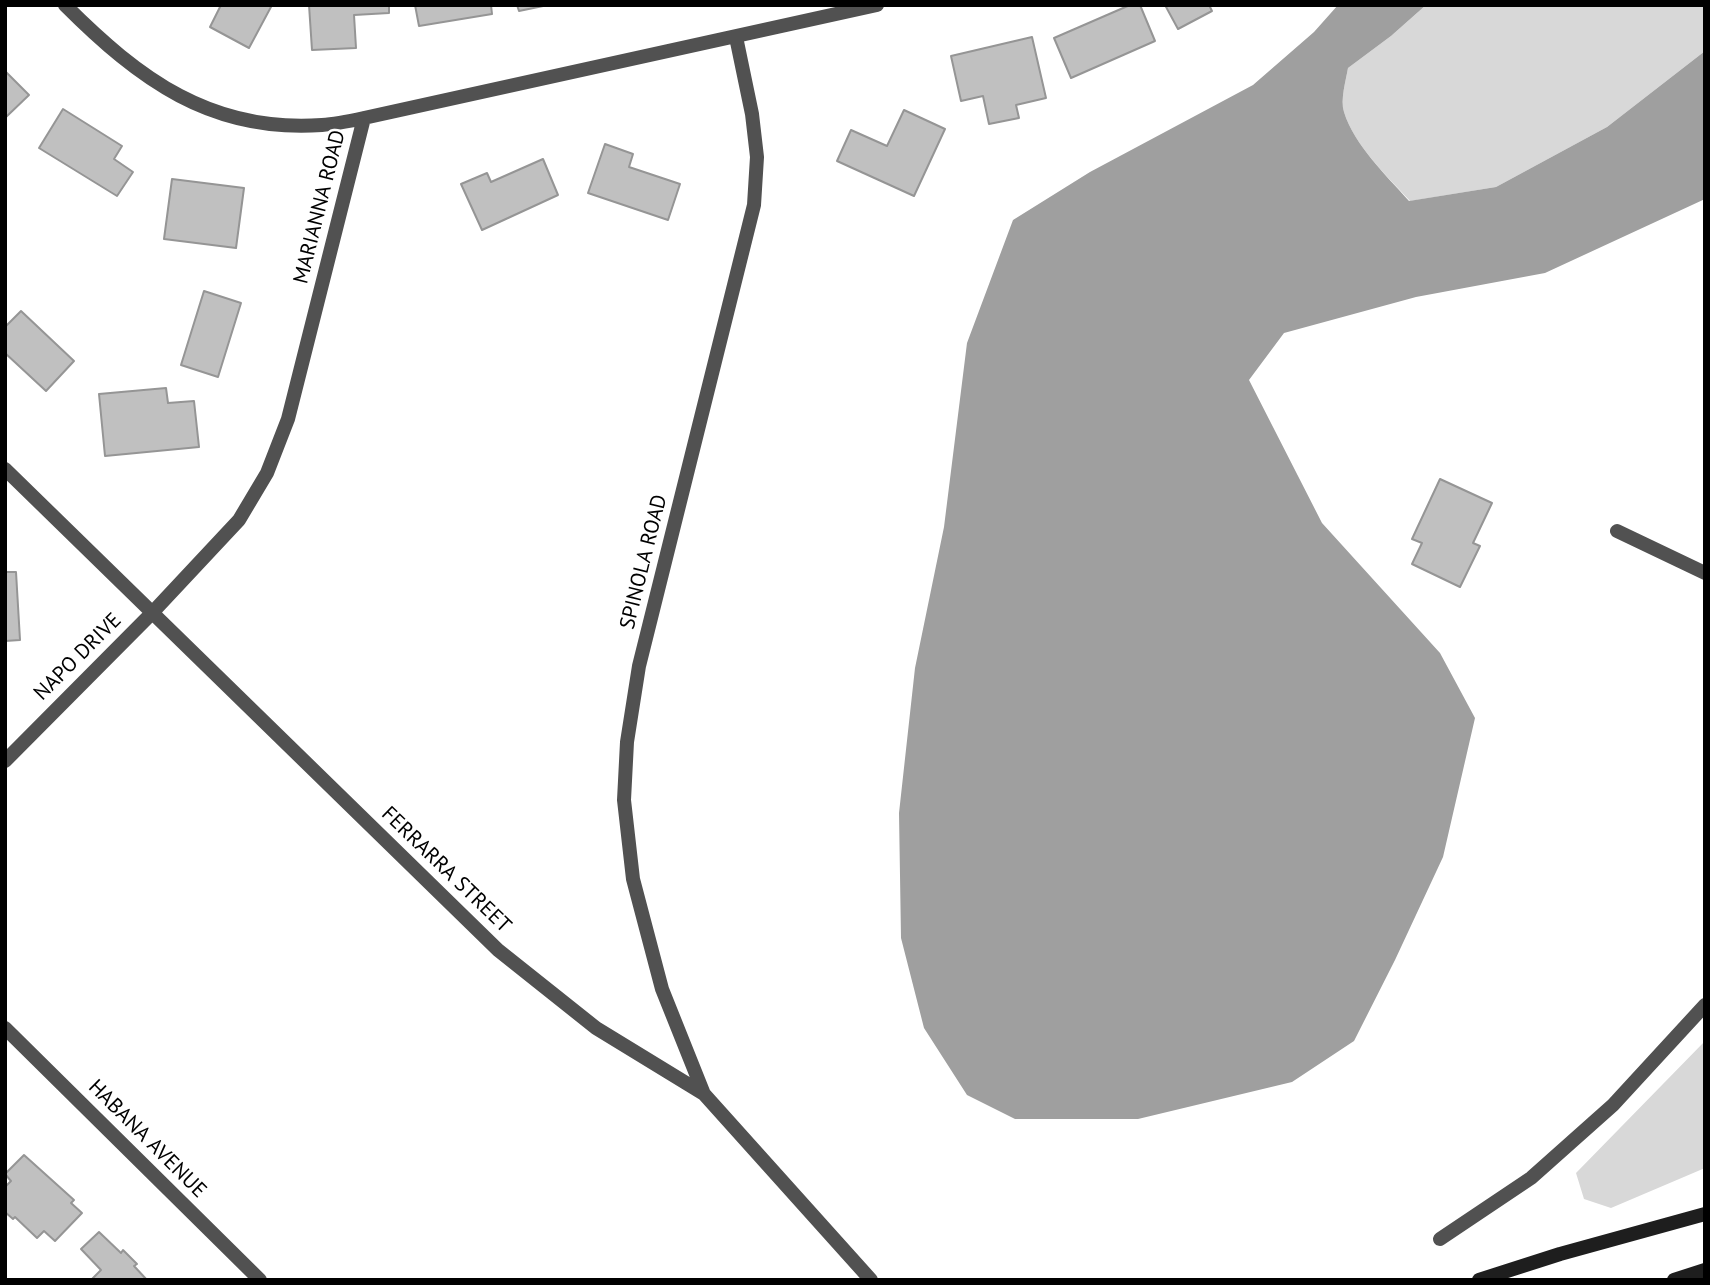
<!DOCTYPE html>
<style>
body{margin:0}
#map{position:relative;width:1710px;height:1285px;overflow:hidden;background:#fff;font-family:"PT Sans",sans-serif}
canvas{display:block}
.frame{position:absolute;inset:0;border:7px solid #000;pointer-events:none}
</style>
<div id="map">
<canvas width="1710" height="1285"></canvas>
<div class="frame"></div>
</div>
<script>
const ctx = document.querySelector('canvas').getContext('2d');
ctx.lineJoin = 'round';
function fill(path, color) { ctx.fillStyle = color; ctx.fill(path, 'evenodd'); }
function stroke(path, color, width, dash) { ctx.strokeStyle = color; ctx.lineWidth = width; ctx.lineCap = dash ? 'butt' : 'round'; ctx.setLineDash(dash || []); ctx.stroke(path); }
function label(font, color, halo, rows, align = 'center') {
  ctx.font = font + ' "PT Sans",sans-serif'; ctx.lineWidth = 5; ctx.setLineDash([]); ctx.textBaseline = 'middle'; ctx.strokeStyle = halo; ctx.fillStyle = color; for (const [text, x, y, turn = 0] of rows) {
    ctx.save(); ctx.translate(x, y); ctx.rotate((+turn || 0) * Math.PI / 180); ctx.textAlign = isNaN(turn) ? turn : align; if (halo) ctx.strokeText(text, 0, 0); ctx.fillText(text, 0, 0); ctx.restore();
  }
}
fill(new Path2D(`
 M1426,5H1705V51L1607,127L1496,187L1410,201C1387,176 1354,145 1344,112C1340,100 1346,80 1348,68L1391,36Z
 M1705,1041V1168L1611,1208L1584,1199L1576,1173Z`), '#d8d8d8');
fill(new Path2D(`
 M1338,5H1426L1391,36L1348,68C1346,80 1340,100 1344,112C1354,145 1387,176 1409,201L1496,187L1607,127L1705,51V199L1545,273L1416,297L1284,333L1249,380L1322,523L1440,653L1475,718L1443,857L1395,960L1354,1041L1292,1082L1138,1119H1015L967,1095L924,1028L901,938L899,813L915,668L944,527L967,343L1013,220L1090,172L1253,85L1314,32Z`), '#9f9f9f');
const building = new Path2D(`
 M221,5H272L249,48L210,27Z
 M309,5H389V13L354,15L356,48L312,50Z
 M415,5H491L492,14L419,26Z
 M517,5H548L519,11Z
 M1130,5H1140L1155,41L1071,78L1054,38Z
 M1165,5H1209L1212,11L1178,29Z
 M1032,37L1046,98L1016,105L1019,118L989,124L983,96L961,101L951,56Z
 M5,71L29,95L5,118Z
 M63,109L122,146L114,159L133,172L117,196L39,148Z
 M904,110L945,129L914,196L837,161L851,130L887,146Z
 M605,144L633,154L629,167L680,184L668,220L588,193Z
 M543,159L558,195L482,230L461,184L487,173L491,182Z
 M172,179L244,188L236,248L164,239Z
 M204,291L241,303L218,377L181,365Z
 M21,311L74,361L46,391L5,353V327Z
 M166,388L168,403L194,401L199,447L105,456L99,394Z
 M1440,479L1492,503L1473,543L1480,546L1460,587L1412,564L1422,543L1412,539Z
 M5,572H16L20,640L5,641Z
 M24,1155L74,1200L71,1203L82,1213L55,1241L44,1231L37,1238L15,1217L13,1219L5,1212V1187L11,1181L5,1174Z
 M99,1232L121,1253L123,1250L137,1264L134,1266L147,1280H91L101,1270L81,1249Z`);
fill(building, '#c0c0c0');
stroke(building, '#959595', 2);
stroke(new Path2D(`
 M65,5C139,79 211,133 322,125C336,124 350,121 364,118L877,5
 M5,469L498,950L596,1028L704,1094L871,1280
 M1617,531L1705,573
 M5,761L152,613L239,520L267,473L288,419L364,118
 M5,1028L260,1280
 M704,1094L662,989L633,879L624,800L627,742L639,666L754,205L757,157L752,114L736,37
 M1440,1239L1531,1178L1613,1105L1705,1005`), '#515151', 14);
stroke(new Path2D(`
 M1479,1280L1560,1254L1705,1214
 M1674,1280L1705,1270`), '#1e1e1e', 14);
label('21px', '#000', '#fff', [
 ["MARIANNA ROAD",320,207,-76],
 ["SPINOLA ROAD",644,562,-76],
 ["NAPO DRIVE",78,657,-45],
 ["FERRARRA STREET",446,870,44],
 ["HABANA AVENUE",147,1139,45]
]);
</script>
